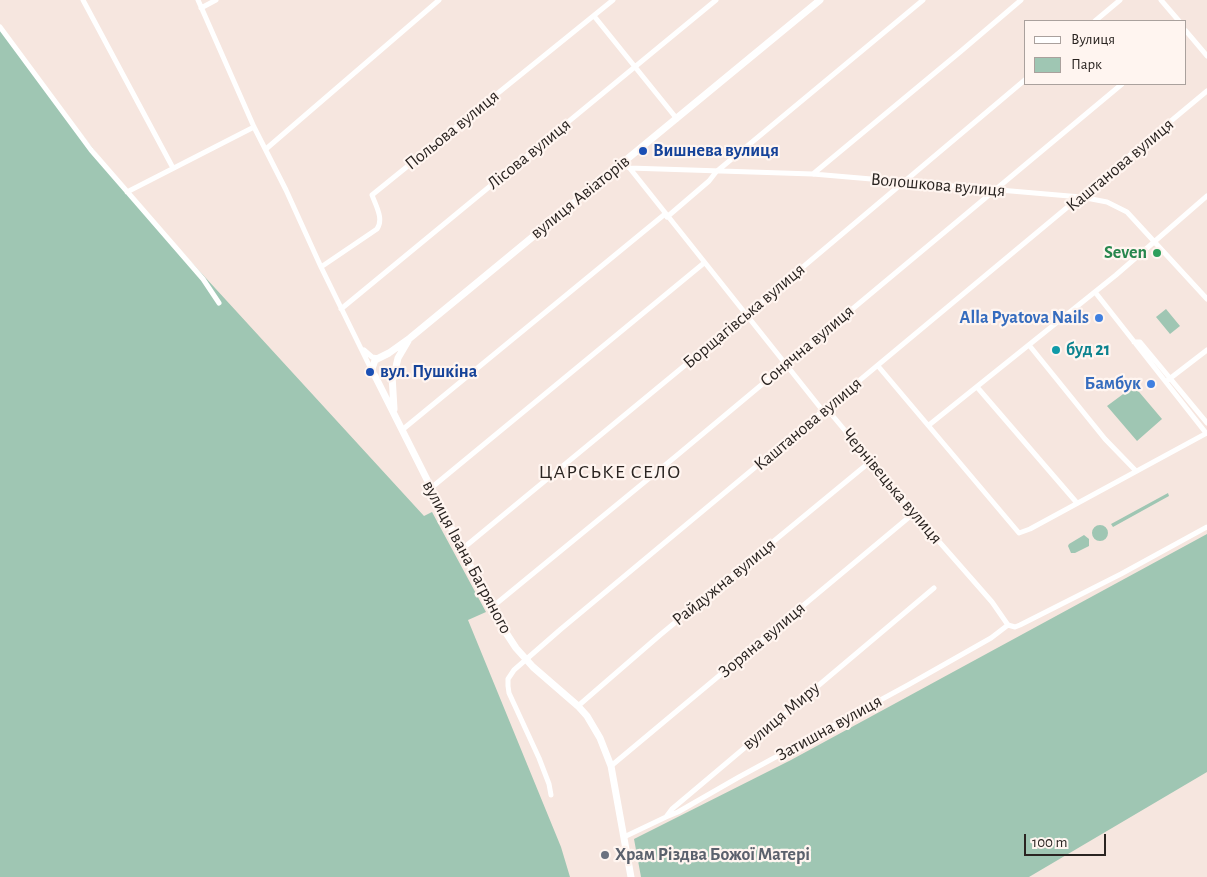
<!DOCTYPE html>
<meta charset="utf-8">
<style>
body{margin:0}
#map{position:relative;width:1207px;height:877px;overflow:hidden;background:#f6e6df;font-family:"Alegreya Sans",sans-serif}
canvas{display:block}
.legend{position:absolute;left:1024px;top:20px;width:162px;height:65px;box-sizing:border-box;background:#fff5f0;border:1px solid #aaa19d;margin:0;padding:6px 9px;list-style:none;font-size:15px;color:#2a2421}
.legend li{display:flex;align-items:center;gap:10px;height:25px}
.legend b{width:25px;border:1px solid #aaa19d}
.scale{position:absolute;left:1024px;top:834px;width:82px;height:22px;box-sizing:border-box;border:2px solid #2a2421;border-top:0;padding-left:6px;font-size:15px;line-height:18px;white-space:nowrap;color:#2a2421;-webkit-text-stroke:4px #fff5f0;paint-order:stroke}
</style>
<div id="map">
<canvas width="1207" height="877"></canvas>
<ul class="legend">
<li><b style="height:6px;background:#fff"></b>Вулиця</li>
<li><b style="height:14px;background:#9fc6b3"></b>Парк</li>
</ul>
<div class="scale">100 m</div>
</div>
<script>
const ctx = document.querySelector('canvas').getContext('2d');
ctx.lineJoin = 'round';
function fill(path, color) { ctx.fillStyle = color; ctx.fill(path, 'evenodd'); }
function stroke(path, color, width, dash) { ctx.strokeStyle = color; ctx.lineWidth = width; ctx.lineCap = dash ? 'butt' : 'round'; ctx.setLineDash(dash || []); ctx.stroke(path); }
function label(font, color, halo, rows, align = 'center') {
  ctx.font = font + ' "Alegreya Sans",sans-serif'; ctx.lineWidth = 4.5; ctx.setLineDash([]); ctx.textBaseline = 'middle'; ctx.strokeStyle = halo; ctx.fillStyle = color; for (const [text, x, y, turn = 0] of rows) {
    ctx.save(); ctx.translate(x, y); ctx.rotate((+turn || 0) * Math.PI / 180); ctx.textAlign = isNaN(turn) ? turn : align; if (halo) ctx.strokeText(text, 0, 0); ctx.fillText(text, 0, 0); ctx.restore();
  }
}
fill(new Path2D(`
 M0,27L32,71L127,192L424,516L432,512L486,612L468,620L561,847L570,877H0Z
 M1166,309L1180,326L1170,334L1156,317Z
 M1134,386L1162,419L1137,441L1107,406Z
 M1168,493L1169,496L1113,527L1111,524Z
 M1092 533a8 8 0 1 1 16 0a8 8 0 1 1-16 0Z
 M1207,534V772L1029,877H641L634,839L791,760Z
 M1084,535L1089,539V546L1075,553H1071L1068,546L1069,544Z`), '#9fc6b3');
stroke(new Path2D(`
 M83,0L173,168
 M198,0L254,127L286,190L321,267L372,371
 M1161,0L1179,21
 M201,8L216,0
 M594,16L677,119
 M1095,21L1120,0
 M0,27L91,150L203,279L219,303
 M1186,31L1207,56
 M266,149L439,0
 M624,161L823,411L832,415L914,513L992,602L1008,625L1015,627L1020,625L1121,574L1207,527
 M629,168L813,174L1081,197L1107,202L1127,212L1207,299
 M813,174L960,52L1021,0
 M127,192L254,127
 M667,217L709,181L716,172L923,0
 M321,267L377,229C384,219 376,206 372,195L613,0
 M1095,292L1206,433
 M341,309L716,0
 M1134,342H1140L1207,423
 M1029,345L1105,439L1136,471
 M364,350L372,357L379,358
 M878,366L1019,533L1030,529L1207,433
 M1168,380L1207,350
 M977,387L1077,503
 M929,425L1116,275L1207,196
 M402,430L665,214
 M431,488L704,263
 M461,550L746,315L1026,79
 M491,608L675,457L1122,84
 M578,706L660,635L871,461
 M611,766L914,513
 M551,795L549,784L539,758L509,693L508,686V679L514,670L561,629L1207,91
 M666,817L678,812L739,777L908,685L991,638L1008,625
 M624,837L666,817L672,809L710,777L934,588`), '#fff', 5);
stroke(new Path2D(`
 M395,371L398,358L408,341
 M373,373L372,369L375,360L389,353L410,338L820,0
 M392,375L394,409
 M375,376L497,619L516,648L533,667L578,706L587,716L600,738L611,766L631,877`), '#fff', 7);
for (const [x, y, r, color] of [
 [643,151,5,"#1a4fb4"],
 [1157,253,5,"#2e9e5b"],
 [1099,318,5,"#3f7fe0"],
 [1056,350,5,"#0f9aa8"],
 [370,372,5,"#1a4fb4"],
 [1151,384,5,"#3f7fe0"],
 [605,855,5,"#6b7280"]
]) { const dot = new Path2D(); dot.arc(x, y, r, 0, 2 * Math.PI); ctx.fillStyle = color; ctx.fill(dot); stroke(dot, '#fff5f0', 2); }
label('18px', '#2a2421', '#fff5f0', [
 ["Польова вулиця",452,130,-39],
 ["Лісова вулиця",529,154,-39],
 ["Каштанова вулиця",1120,165,-40],
 ["Волошкова вулиця",938,185,5],
 ["вулиця Авіаторів",580,197,-39],
 ["Борщагівська вулиця",744,316,-40],
 ["Сонячна вулиця",807,346,-40],
 ["Каштанова вулиця",808,424,-40],
 ["Чернівецька вулиця",892,486,50],
 ["вулиця Івана Багряного",467,557,62],
 ["Райдужна вулиця",724,582,-39],
 ["Зоряна вулиця",762,640,-40],
 ["вулиця Миру",781,716,-40],
 ["Затишна вулиця",829,728,-29]
]);
label('bold 18px', '#164399', '#fff5f0', [
 ["Вишнева вулиця",653,151],
 ["вул. Пушкіна",380,372]
], 'left');
label('bold 18px', '#27864d', '#fff5f0', [
 ["Seven",1147,253]
], 'right');
label('bold 18px', '#366cbe', '#fff5f0', [
 ["Alla Pyatova Nails",1089,318],
 ["Бамбук",1141,384]
], 'right');
label('bold 18px', '#0d838f', '#fff5f0', [
 ["буд 21",1066,350]
], 'left');
label('bold 18px', '#5b616d', '#fff5f0', [
 ["Храм Різдва Божої Матері",615,855]
], 'left');
ctx.letterSpacing = '1px';
label('20px', '#2a2421', '#fff5f0', [
 ["ЦАРСЬКЕ СЕЛО",610,472]
]);
ctx.letterSpacing = '0px';
</script>
